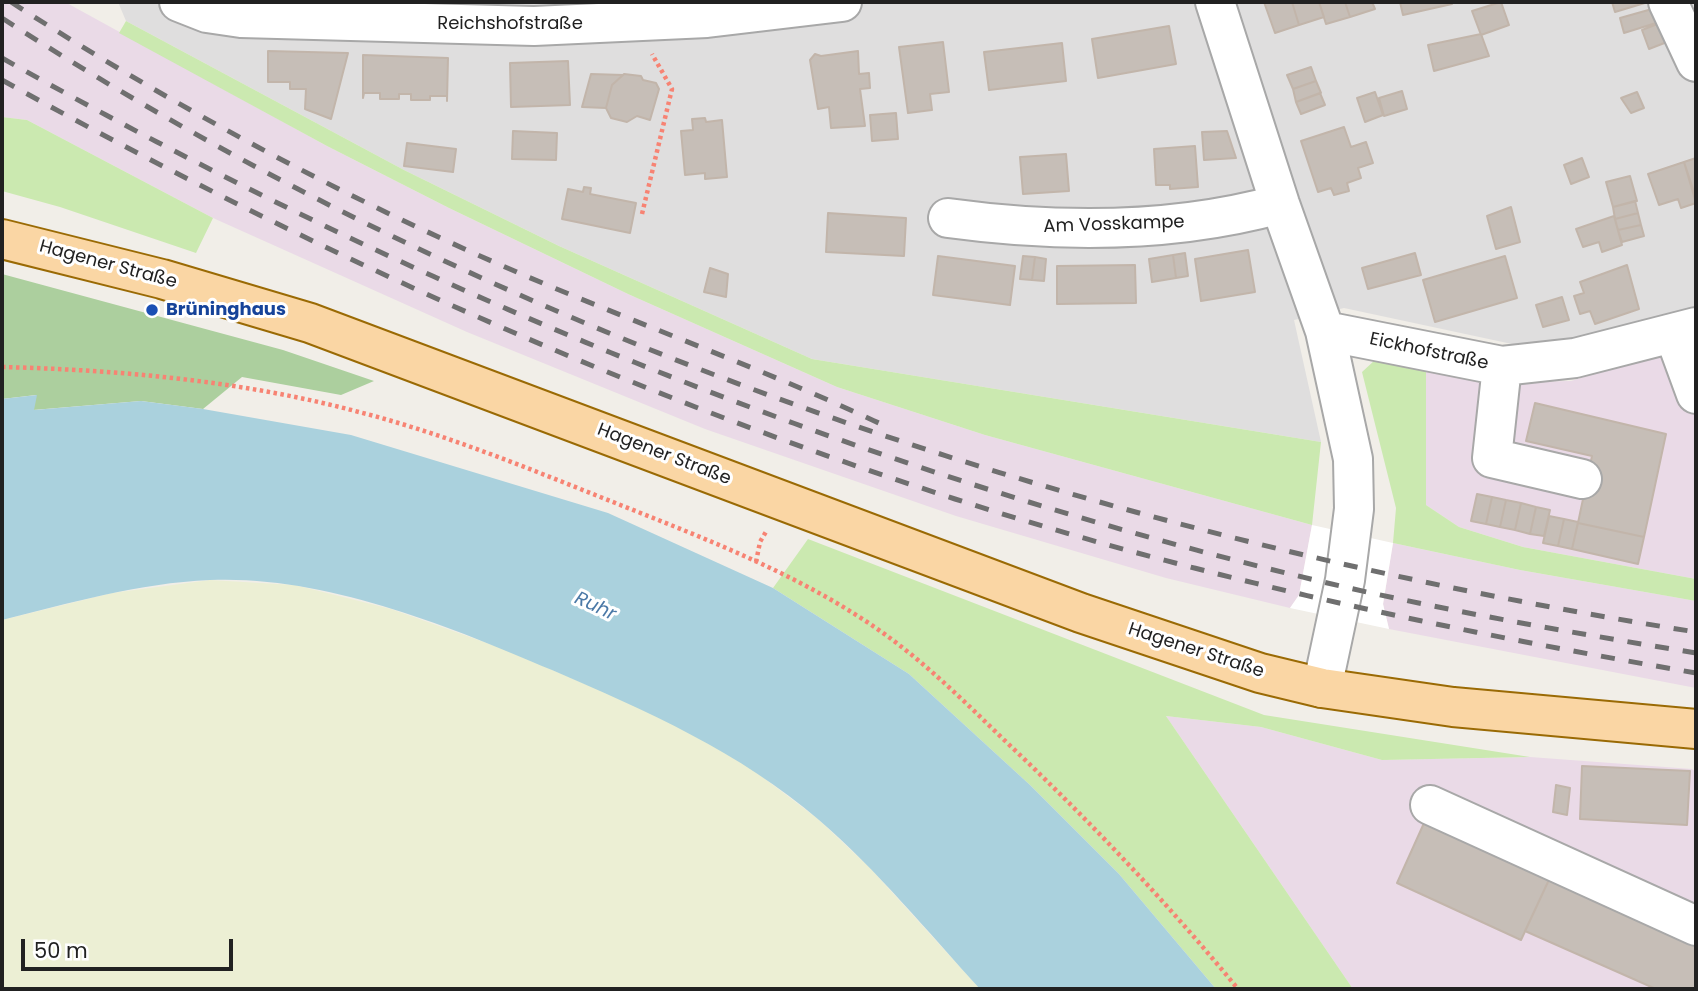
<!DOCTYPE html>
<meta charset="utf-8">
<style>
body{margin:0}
#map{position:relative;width:1698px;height:991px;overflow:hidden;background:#f1eee8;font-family:Poppins,sans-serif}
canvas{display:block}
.frame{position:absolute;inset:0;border:4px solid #212121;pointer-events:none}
.scale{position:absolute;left:21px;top:939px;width:212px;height:32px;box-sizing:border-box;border:4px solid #212121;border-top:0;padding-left:9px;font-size:21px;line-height:24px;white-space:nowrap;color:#212121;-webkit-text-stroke:5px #fff;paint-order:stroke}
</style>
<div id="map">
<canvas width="1698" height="991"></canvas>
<div class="frame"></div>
<div class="scale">50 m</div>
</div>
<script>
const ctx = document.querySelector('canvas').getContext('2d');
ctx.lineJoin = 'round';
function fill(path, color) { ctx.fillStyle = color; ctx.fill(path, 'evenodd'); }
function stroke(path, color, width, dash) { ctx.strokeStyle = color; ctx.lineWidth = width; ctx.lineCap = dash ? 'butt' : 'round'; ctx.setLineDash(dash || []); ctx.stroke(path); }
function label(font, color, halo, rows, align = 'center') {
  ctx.font = font + ' Poppins,sans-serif'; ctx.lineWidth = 6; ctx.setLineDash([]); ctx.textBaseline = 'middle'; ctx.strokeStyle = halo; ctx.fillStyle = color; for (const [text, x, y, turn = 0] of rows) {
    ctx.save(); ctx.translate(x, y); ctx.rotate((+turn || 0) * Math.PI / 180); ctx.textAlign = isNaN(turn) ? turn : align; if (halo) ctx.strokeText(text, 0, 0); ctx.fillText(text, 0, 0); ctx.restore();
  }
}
fill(new Path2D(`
 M118,2H1696V308L1641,328L1526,347L1344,308L1294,320L1321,442L812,359L559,246L404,170L126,21Z`), '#dfdede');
fill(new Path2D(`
 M2,2H65L327,146L449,208L628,294L837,387L985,435L1312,525L1299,595L1290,608L1166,578L956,516L705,429L467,332L213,218L27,120L2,117Z
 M1696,343V579L1523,547L1459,527L1426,505V369L1515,382L1571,381Z
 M1393,543L1520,570L1696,601V688L1389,629L1383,604Z
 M1166,716L1261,727L1382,760L1530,757L1692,769L1696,772V989H1353Z`), '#eadae7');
fill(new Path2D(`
 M210,580L295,585L391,609L501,648L663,717L748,766L818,819L870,868L980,989H2V620L112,593Z`), '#ecefd4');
fill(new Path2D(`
 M126,21L404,170L559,246L812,359L1321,442L1312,525L985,435L837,387L628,294L449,208L327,146L119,33Z
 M2,117L27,120L213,218L196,253L60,207L2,191Z
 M1375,360L1426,369V505L1459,527L1523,547L1696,579V601L1520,570L1393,543L1396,508L1362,372Z
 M808,539L1264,715L1530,757L1382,760L1261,727L1166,716L1353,989H1216L1119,874L1030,785L909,674L773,588Z`), '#cbe9b0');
fill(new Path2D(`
 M2,274L283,350L374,381L341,395L242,377L203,409L141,401L33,410L36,395L2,399Z`), '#accf9e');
fill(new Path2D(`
 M37,395L34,410L141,401L203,409L351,435L608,513L773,588L909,674L1030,785L1119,874L1216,989H980C928,932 877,870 819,820C740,752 647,711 552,670C449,626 324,575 210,580C139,583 70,603 2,620V399Z`), '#aad1dd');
fill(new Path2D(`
 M1312,525L1393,543L1383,604L1389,629L1290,608L1299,595Z`), '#fff');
const building = new Path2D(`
 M1264,2H1292L1299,25L1275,33Z
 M1292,2H1319L1324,17L1299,25Z
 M1319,2H1345L1350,17L1326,24Z
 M1345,2H1372L1375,9L1350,17Z
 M1400,2H1451L1452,4L1403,15Z
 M1501,2L1509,25L1481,35L1472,11Z
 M1612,2H1648L1615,12Z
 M1652,9L1656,23L1624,33L1620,18Z
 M1660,23L1667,42L1649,49L1642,30Z
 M1169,26L1176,64L1098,78L1092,39Z
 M1481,34L1489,56L1434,71L1428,45Z
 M943,42L949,92L930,94L932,110L908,113L899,47Z
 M1062,43L1066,81L989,90L984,52Z
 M268,51L348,53L331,119L305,109L306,89H290V82H268Z
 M858,51L859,74L869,73L870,88L860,89L865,126L831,128L829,107L818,109L810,60L815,54L821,56Z
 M363,55L448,58L447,101V96H430V100H411V94H399V99H380V93H364L363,98Z
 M568,61L570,105L511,107L510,63Z
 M1311,67L1316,81L1293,89L1287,75Z
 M591,74L623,75L612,85L606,108L582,107Z
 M624,74L641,76L643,80L656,83L659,89L650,120L637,116L627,122L611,118L606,108L612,85Z
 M1316,81L1321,93L1296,102L1293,89Z
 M1402,91L1407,109L1384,116L1379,98Z
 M1375,92L1383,115L1365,122L1357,98Z
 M1637,92L1644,108L1631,113L1621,98Z
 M1320,93L1325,105L1301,114L1296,102Z
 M896,113L898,139L872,141L870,115Z
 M705,118L706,122L722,120L727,177L705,179V173L685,175L681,131L693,130L692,119Z
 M1344,127L1351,147L1366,142L1373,163L1358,168L1361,178L1347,183L1349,191L1334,195L1331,188L1318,192L1301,141Z
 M513,131L557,133L556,160L512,159Z
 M1227,131L1236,158L1204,160L1202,132Z
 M407,143L456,149L453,172L404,166Z
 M1195,146L1198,187L1170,189V185H1156L1154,149Z
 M1066,154L1069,191L1023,194L1020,157Z
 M1582,158L1589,177L1571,184L1564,165Z
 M1696,158V198L1684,162Z
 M1684,162L1696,203L1681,208L1678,199L1659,205L1648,174Z
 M1630,176L1637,201L1613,207L1606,182Z
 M584,187L591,188L590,194L636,203L630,233L562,219L568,189L583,192Z
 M1635,201L1638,213L1615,219L1613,207Z
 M1511,207L1520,242L1496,249L1487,216Z
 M828,213L906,218L904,256L826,252Z
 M1638,213L1641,225L1618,230L1615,219Z
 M1614,216L1622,245L1602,252L1599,242L1583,247L1576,229Z
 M1641,225L1644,236L1622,242L1618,230Z
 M1248,250L1255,292L1201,301L1195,259Z
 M1185,253L1188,276L1176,278L1173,255Z
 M1415,253L1421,275L1368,289L1362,268Z
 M1173,255L1176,278L1152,282L1149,259Z
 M938,256L1015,266L1010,305L933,295Z
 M1023,256L1035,257L1032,280L1020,279Z
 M1505,256L1517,298L1435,322L1423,280Z
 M1035,257L1046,259L1044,281L1032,280Z
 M1135,265L1136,303L1057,304V266Z
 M1627,265L1639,309L1595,324L1590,311L1580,314L1574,296L1584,293L1580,282Z
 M710,268L728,274L726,297L704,292Z
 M1562,297L1569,320L1543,327L1536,305Z
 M1535,403L1666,434L1644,537L1578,523L1592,456L1526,441Z
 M1477,494L1492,497L1486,524L1471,521Z
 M1492,497L1506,500L1500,527L1486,524Z
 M1506,500L1521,503L1515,530L1500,527Z
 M1521,503L1536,507L1530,534L1515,530Z
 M1536,507L1550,510L1544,536L1530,534Z
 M1549,516L1564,519L1558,546L1543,543Z
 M1564,519L1578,522L1572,549L1558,546Z
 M1578,523L1644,537L1638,564L1572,549Z
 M1582,766L1690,771L1687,825L1580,819Z
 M1556,785L1570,788L1567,815L1553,812Z
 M1429,812L1554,869L1521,940L1397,883Z
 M1554,869L1696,940V989H1656L1525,931Z`);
fill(building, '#c6beb7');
stroke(building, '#c2b5aa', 2);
const minor = new Path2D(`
 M179,2L207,13L241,18L534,26L707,18L842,2
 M1215,2L1280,204L1325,331L1353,459L1354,509L1345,580L1322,688
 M1668,2L1696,62
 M948,218C1058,233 1171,234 1280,204
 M1325,331L1502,366L1575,358L1696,327
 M1674,334L1696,394
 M1502,366L1492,458L1582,479
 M1430,805L1696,926`);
const major = new Path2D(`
 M2,239L162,279L310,323L1081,613L1260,673L1322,688L1453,707L1696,729`);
stroke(minor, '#a8a8a8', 42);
stroke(major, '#9a6a04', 42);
stroke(new Path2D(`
 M642,214L672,89L652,54
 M2,367C121,370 243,381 359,412C449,435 537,472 623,506C706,539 789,571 864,620C915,653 958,695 1001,737C1085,816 1165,900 1238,989
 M756,562L760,542L767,530`), '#f78373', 4.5, [3.5, 3.5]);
stroke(minor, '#fff', 38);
stroke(major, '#fad6a4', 38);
stroke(new Path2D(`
 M11,2C165,101 328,189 496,263C623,319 755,365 881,424
 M2,18C510,345 1102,538 1696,632
 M2,58C424,295 876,479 1349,588C1464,614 1580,634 1696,653
 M2,80C307,249 623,392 955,499C1197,577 1446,630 1696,673`), '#6f6f6f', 5, [14, 14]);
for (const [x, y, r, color] of [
 [152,310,7,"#1a4fb4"]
]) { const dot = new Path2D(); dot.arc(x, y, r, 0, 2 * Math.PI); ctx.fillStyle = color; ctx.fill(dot); stroke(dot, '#fff', 2.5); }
label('18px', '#212121', '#fff', [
 ["Reichshofstraße",510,24],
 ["Am Vosskampe",1114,225,-2],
 ["Hagener Straße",108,265,15],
 ["Eickhofstraße",1429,352,12],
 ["Hagener Straße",664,455,21],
 ["Hagener Straße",1196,651,18]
]);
label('bold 18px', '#164399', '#fff', [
 ["Brüninghaus",166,310]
], 'left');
label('italic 19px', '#4b79a7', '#fff', [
 ["Ruhr",595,607,25]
]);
</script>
